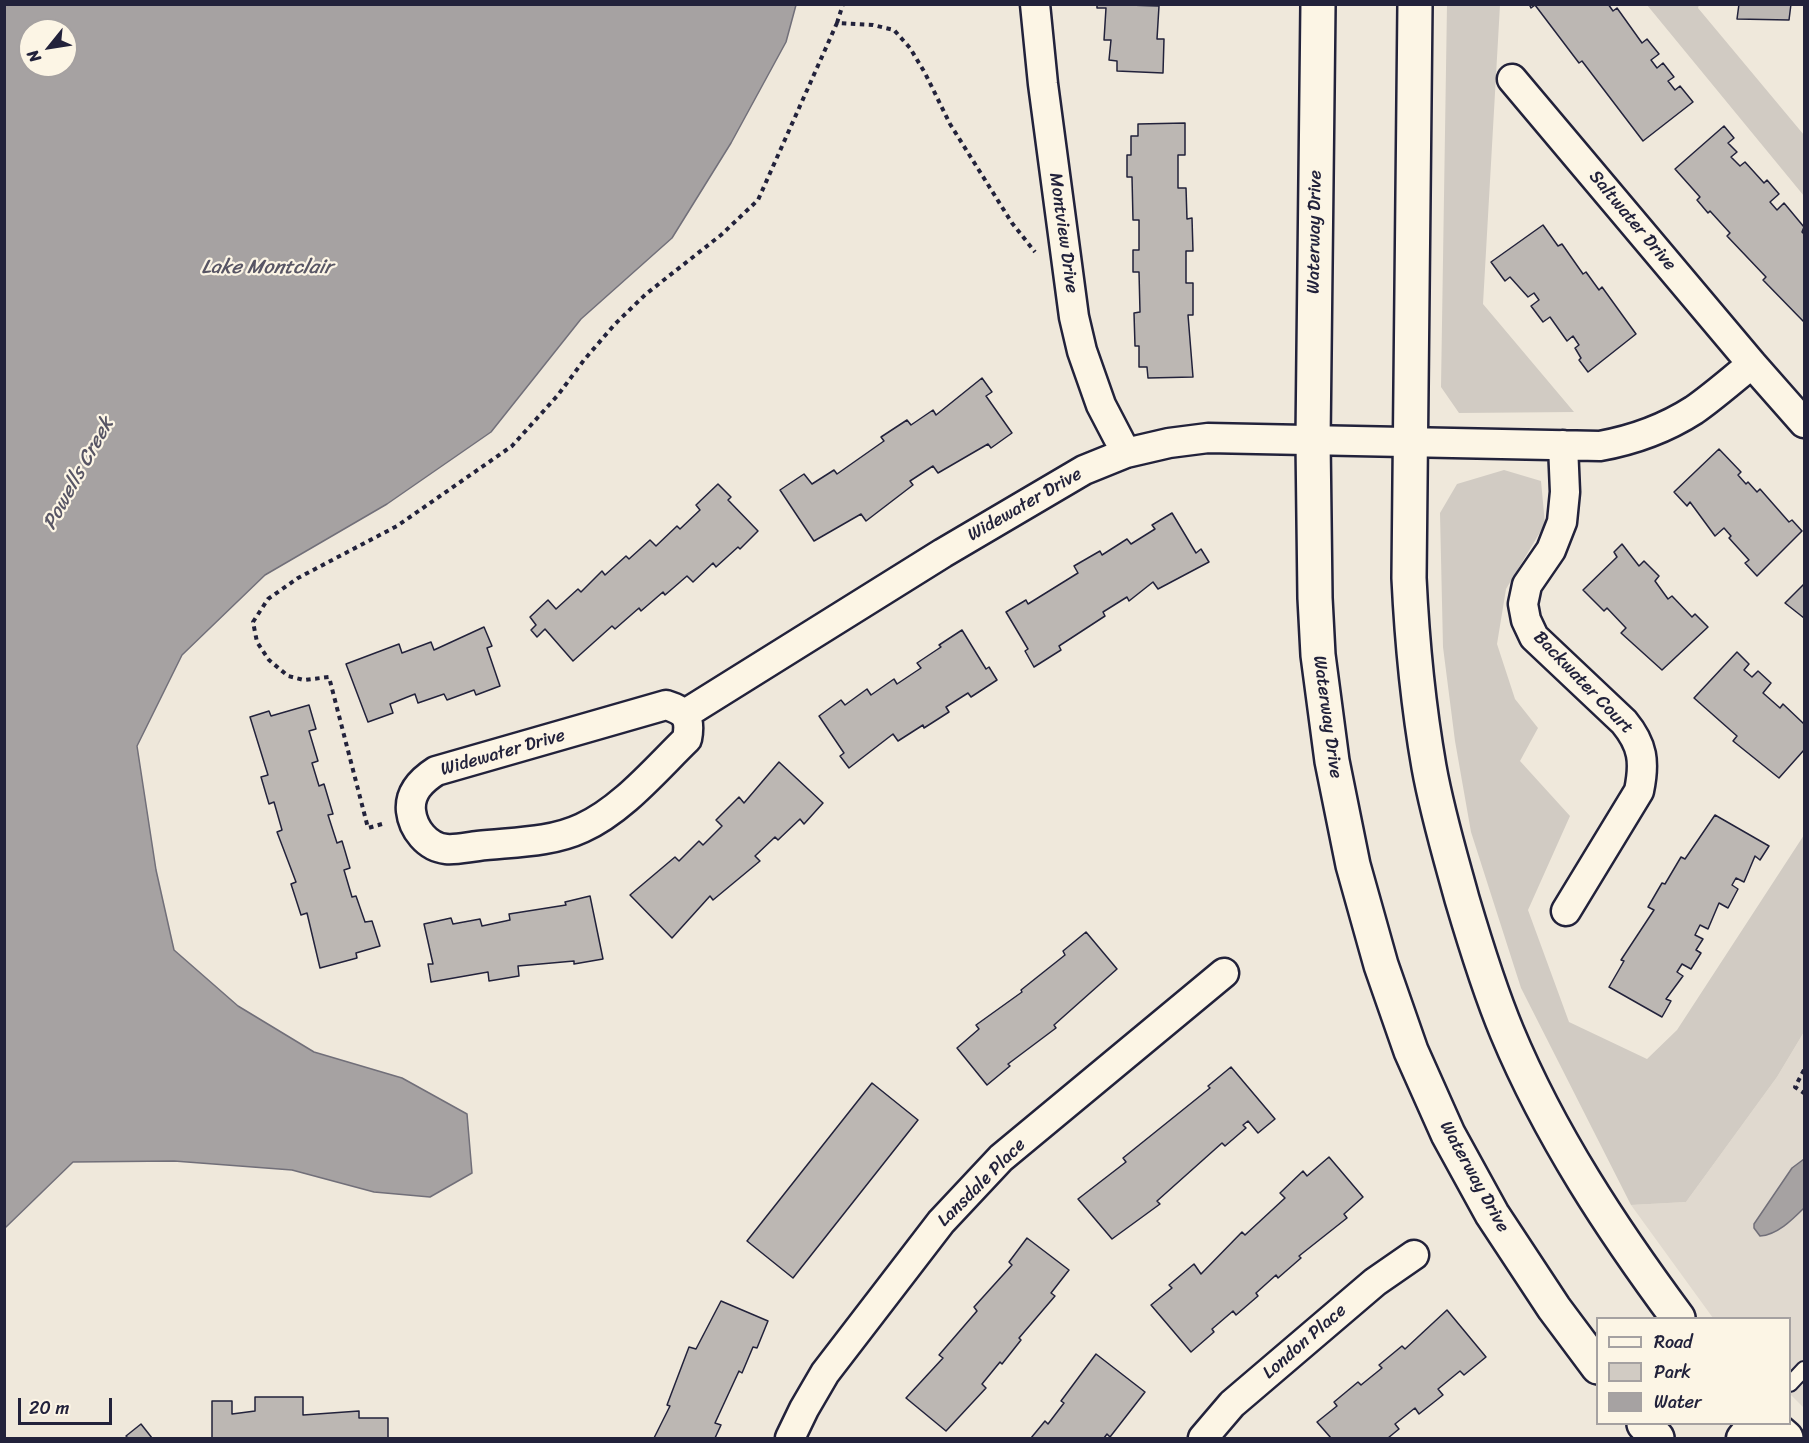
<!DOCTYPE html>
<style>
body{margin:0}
#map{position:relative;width:1809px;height:1443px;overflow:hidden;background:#efe8db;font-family:Sriracha,sans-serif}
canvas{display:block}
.frame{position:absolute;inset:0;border:6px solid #22223b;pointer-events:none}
.legend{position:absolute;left:1596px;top:1317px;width:195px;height:108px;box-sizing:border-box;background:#fcf5e5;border:2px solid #a5a1a1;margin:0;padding:8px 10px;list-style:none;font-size:18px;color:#22223b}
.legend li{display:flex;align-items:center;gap:12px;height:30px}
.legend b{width:30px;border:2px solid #a5a1a1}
.north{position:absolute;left:18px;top:18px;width:60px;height:60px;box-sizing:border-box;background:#fcf5e5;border:2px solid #a5a1a1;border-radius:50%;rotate:240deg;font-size:16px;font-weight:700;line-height:24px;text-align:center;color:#22223b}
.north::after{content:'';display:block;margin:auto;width:21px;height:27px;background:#22223b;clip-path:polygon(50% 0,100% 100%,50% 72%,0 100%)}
.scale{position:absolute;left:18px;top:1398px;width:94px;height:27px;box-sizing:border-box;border:3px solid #22223b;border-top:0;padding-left:8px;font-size:18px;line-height:21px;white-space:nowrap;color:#22223b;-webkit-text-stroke:4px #fcf5e5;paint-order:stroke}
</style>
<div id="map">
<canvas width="1809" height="1443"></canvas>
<div class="frame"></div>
<ul class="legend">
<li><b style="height:8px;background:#fcf5e5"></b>Road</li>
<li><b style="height:16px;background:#d1cbc3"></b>Park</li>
<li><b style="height:16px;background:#a6a2a2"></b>Water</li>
</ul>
<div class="north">N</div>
<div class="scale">20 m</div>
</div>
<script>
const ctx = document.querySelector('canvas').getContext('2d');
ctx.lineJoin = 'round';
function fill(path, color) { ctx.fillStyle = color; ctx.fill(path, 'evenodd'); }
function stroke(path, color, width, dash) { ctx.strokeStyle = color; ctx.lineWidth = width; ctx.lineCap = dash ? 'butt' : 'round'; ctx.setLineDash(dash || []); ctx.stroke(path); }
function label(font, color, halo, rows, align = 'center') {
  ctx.font = font + ' Sriracha,sans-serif'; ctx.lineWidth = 4.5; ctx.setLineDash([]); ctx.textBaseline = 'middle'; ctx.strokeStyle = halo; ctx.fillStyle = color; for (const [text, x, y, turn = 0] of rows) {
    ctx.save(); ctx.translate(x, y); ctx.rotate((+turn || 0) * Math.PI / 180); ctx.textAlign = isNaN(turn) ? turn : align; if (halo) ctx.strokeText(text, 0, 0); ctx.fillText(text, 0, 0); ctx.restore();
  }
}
fill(new Path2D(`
 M1804,1032V1408L1790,1394V1318H1713L1631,1205L1686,1202L1777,1077Z`), '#e0d9cf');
fill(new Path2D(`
 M1447,5H1500L1483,304L1574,412L1459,413L1441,387Z
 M1647,5H1699L1698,8L1804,135V196Z
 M1504,470L1541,481L1545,524L1506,589L1497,644L1515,699L1538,728L1520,761L1570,816L1528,910L1569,1022L1647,1059L1677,1030L1804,835V1032L1777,1077L1686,1202L1631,1205L1521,988L1471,832L1455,741L1443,647L1440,513L1457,484Z`), '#d1cbc3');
const water = new Path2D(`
 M5,4L796,5L786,42L731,143L672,238L581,319L491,432L387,504L265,575L182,655L137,746L156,870L174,950L238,1006L314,1052L402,1078L467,1114L472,1173L430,1197L374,1192L292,1170L174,1161L73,1162L5,1228ZM30,30H66V66H30Z
 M1804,1159V1208C1792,1220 1777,1235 1760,1236L1754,1228V1224L1792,1168Z`);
fill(water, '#a6a2a2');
stroke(water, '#716f79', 1.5);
const building = new Path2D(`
 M1097,4L1159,6L1157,39H1164L1163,73L1117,71V61L1109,60L1111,40H1104L1106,8H1097Z
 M1529,4H1608L1613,11L1617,8L1642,43L1647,39L1659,54L1651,60L1657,68L1663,63L1674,77L1668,81L1675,90L1680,86L1693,102L1643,141L1582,61L1579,63L1535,5L1531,8Z
 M1739,4H1791L1789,20L1737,19Z
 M1185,123V155H1178V188H1186L1187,219L1192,218L1193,251H1186V283H1193V315H1188L1193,377L1148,378L1147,367H1139V346H1135L1134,313L1140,312L1139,272H1133V250H1139V220H1133L1132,177H1127V155H1131V136H1138V124Z
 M1724,126L1734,138L1728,143L1737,152L1731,157L1740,166L1745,162L1764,183L1767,180L1779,194L1770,202L1777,210L1784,203L1804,227L1802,232L1804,234V322L1763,280L1766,277L1727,236L1730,233L1710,211L1708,213L1697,200L1700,197L1675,169Z
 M1543,225L1558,246L1562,244L1583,274L1586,272L1599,290L1602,287L1636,334L1588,372L1579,360L1581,358L1575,348L1579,345L1573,336L1567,341L1550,317L1543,322L1531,306L1539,300L1534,293L1528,297L1510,277L1505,281L1491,262Z
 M982,378L992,392L986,396L1012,433L991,448L988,444L938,473L933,466L910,481L913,485L866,521L861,514L814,541L780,490L804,474L812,484L834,470L837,474L884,441L881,437L907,420L911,425L933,410L936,415Z
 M1719,449L1741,472L1738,475L1746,484L1748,482L1757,492L1760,489L1789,522L1792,520L1802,531L1757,576L1745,563L1749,560L1729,538L1731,536L1724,528L1715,536L1690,502L1687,506L1674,492Z
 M718,484L731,497L728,500L758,531L740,549L738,547L716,567L713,563L693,582L687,576L665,595L663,592L641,611L639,608L615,629L612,626L573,661L545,629L537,637L531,630L536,625L530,617L548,600L556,609L578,589L581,592L602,571L605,575L626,556L629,559L650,540L656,546L677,526L680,529L700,510L696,505Z
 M1172,513L1196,553L1201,549L1209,562L1158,589L1153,582L1129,601L1127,597L1103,612L1105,616L1059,646L1061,650L1034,667L1025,651L1028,649L1006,612L1026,600L1028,604L1078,573L1074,566L1100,551L1102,555L1127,539L1131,544L1155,529L1152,525Z
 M1622,544L1639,566L1644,561L1659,576L1655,581L1668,599L1672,596L1692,617L1695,614L1708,627L1662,670L1621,633L1626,628L1607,608L1604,611L1583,590L1617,557L1614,552Z
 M1804,584V618L1785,603Z
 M484,627L492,646L487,648L500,686L476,695L474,690L447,700L444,694L418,703L415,694L390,704L393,713L368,722L346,664L399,644L402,653L431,642L434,650Z
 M962,630L986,669L989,667L997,680L971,697L968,693L946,707L949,712L924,728L923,725L898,741L893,734L849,768L840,756L844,753L819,716L841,700L845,705L867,689L871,695L894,679L897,684L921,668L917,663L941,647L939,645Z
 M1737,652L1749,664L1744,670L1752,677L1758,671L1771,683L1763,693L1780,708L1783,704L1804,724V750L1779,778L1733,741L1737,736L1694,698Z
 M309,705L316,729L309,731L318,761L312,763L319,786L324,784L333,814L328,815L337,843L342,841L350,868L344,870L352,897L356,896L365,922L372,921L380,946L356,953L357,958L320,968L307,913L301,915L291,884L296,882L277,832L282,830L274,802L269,804L261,777L268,775L250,717L269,711L271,716Z
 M779,762L823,803L804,824L800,819L778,840L775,837L755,856L760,861L713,900L710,896L672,938L630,895L675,857L679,861L699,841L703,845L722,826L716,820L739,797L744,803Z
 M1715,815L1769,846L1760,860L1755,856L1744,882L1736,878L1732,885L1738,889L1728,908L1719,903L1708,929L1700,925L1695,935L1703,939L1696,950L1701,953L1691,969L1682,964L1677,972L1683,976L1666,999L1671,1001L1662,1017L1609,987L1624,961L1621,960L1654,910L1648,907L1662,883L1665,884L1681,857L1685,859Z
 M590,896L603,959L574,964V961L518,966L519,976L489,981L488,972L431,982L428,964H433L424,924L451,918L453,924L480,919L482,926L510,920L509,914L566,905L565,902Z
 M1086,932L1117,969L1054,1025L1056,1028L1008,1064L1010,1066L987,1085L957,1048L979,1029L976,1025L1022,992L1021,990L1065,955L1063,951Z
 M1231,1067L1275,1119L1258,1133L1248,1121L1243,1125L1246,1128L1225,1146L1222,1143L1157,1201L1160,1204L1112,1239L1078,1199L1126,1162L1123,1158L1210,1088L1208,1086Z
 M872,1083L918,1120L793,1278L747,1241Z
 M1329,1157L1363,1197L1344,1214L1347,1218L1299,1256L1301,1258L1278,1278L1276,1275L1256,1293L1258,1296L1236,1315L1233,1311L1212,1329L1214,1332L1191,1352L1151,1305L1172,1288L1169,1285L1194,1264L1201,1274L1242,1232L1245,1235L1285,1198L1280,1193L1303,1171L1307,1176Z
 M1027,1238L1069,1270L1051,1293L1055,1296L1019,1338L1021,1340L1002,1364L1000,1362L982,1384L986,1388L946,1431L906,1398L943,1358L939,1355L977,1311L974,1307L1012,1265L1009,1262Z
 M721,1301L768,1321L757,1348L753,1347L742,1373L739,1371L715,1423L721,1425L715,1438H654L670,1406L667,1405L689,1347L696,1349Z
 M1447,1310L1486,1357L1464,1375L1460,1371L1438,1389L1443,1395L1419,1414L1415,1408L1395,1424L1399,1429L1388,1438H1331L1317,1422L1337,1406L1334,1402L1358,1382L1361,1385L1382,1368L1379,1365L1402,1346L1405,1349Z
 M1096,1354L1145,1392L1110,1437L1107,1434L1104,1438H1031L1045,1421L1048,1424L1064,1403L1061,1401Z
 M255,1397H303V1415L359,1411V1418H388V1438H212V1401H232V1414L255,1411Z
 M141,1424L152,1438H128L126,1436Z`);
fill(building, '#bcb7b3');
stroke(building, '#22223b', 1.5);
const service = new Path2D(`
 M1790,1384L1804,1369`);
const minor = new Path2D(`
 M1035,4L1043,84L1074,317L1082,351L1101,405L1126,453
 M1512,79L1752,364L1804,423
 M1563,445L1565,492L1562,522L1551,550L1527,585L1523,604L1526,620L1534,637L1624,722C1643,745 1645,762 1639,791L1566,911
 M666,705C686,711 691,718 687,739C656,769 622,810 582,828C550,843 512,842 478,846C468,847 456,850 446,849C427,847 413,829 411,811C409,792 422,780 436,771Z
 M685,714L943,553L1084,470L1126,453L1169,443L1208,438L1600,446C1633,440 1666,428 1694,410C1714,396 1733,379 1752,364
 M790,1438L804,1409L825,1373L941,1222L1001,1158L1224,973
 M1203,1438L1232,1404L1375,1282L1414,1255
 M1741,1438L1752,1424`);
const tertiary = new Path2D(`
 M1318,4L1313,440L1315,598L1318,655L1332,761L1353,865L1381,965L1411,1051L1448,1134L1492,1214L1554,1308L1598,1367
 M1415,4L1409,578C1412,641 1418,704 1429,767C1437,812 1450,855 1462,899C1475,943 1489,989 1507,1032C1550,1135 1612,1229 1678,1318
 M1644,1424L1657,1438
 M1770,1424L1786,1438`);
stroke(service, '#22223b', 18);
stroke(minor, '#22223b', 33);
stroke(tertiary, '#22223b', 38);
stroke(new Path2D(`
 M837,23L843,4
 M382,824L368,828L329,677L304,680L288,676L269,660L257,642L253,622L268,599L298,578L397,526L512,446L558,395L584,360L615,324L646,294L721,235L758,200L837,23L873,25L894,30L910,48L925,73L950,124L1012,223L1035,252
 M1804,1070L1795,1087L1804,1093`), '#22223b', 4, [4.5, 4.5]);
stroke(service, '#fcf5e5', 14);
stroke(minor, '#fcf5e5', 28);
stroke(tertiary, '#fcf5e5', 33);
label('18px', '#22223b', '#fcf5e5', [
 ["Saltwater Drive",1632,221,50],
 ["Waterway Drive",1315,232,-89],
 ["Montview Drive",1063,233,82],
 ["Widewater Drive",1025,505,-30],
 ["Backwater Court",1583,683,46],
 ["Waterway Drive",1327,717,82],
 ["Widewater Drive",503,753,-16],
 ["Waterway Drive",1474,1177,61],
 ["Lansdale Place",982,1183,-45],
 ["London Place",1305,1342,-41]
]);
label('italic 20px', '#575564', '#fcf5e5', [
 ["Lake Montclair",267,268],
 ["Powells Creek",79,474,-61]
]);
</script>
